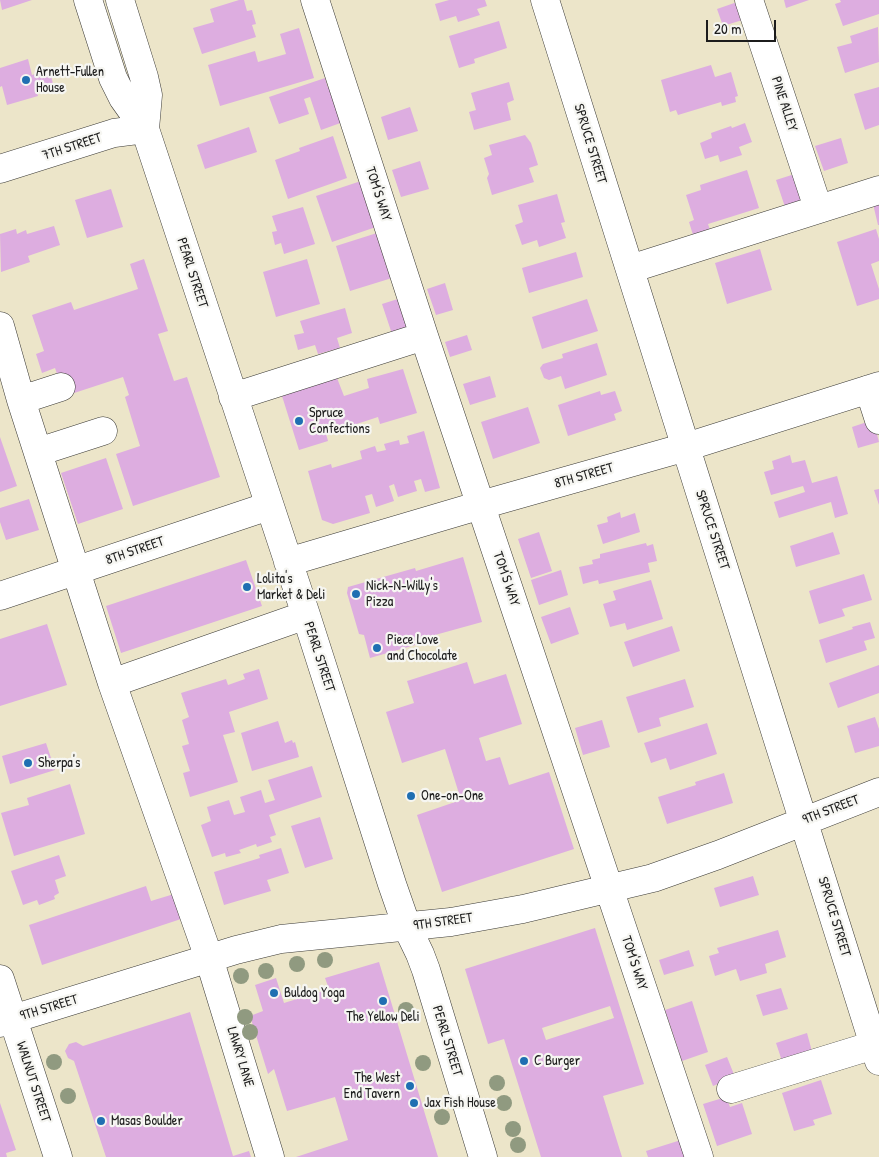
<!DOCTYPE html>
<style>
body{margin:0}
#map{position:relative;width:879px;height:1157px;overflow:hidden;background:#ece5c9;font-family:"Patrick Hand",sans-serif}
canvas{display:block}
.scale{position:absolute;left:706px;top:20px;width:70px;height:22px;box-sizing:border-box;border:2px solid #1c1c1c;border-top:0;padding-left:6px;font-size:15px;line-height:18px;white-space:nowrap;color:#1c1c1c;-webkit-text-stroke:4px #f6f6f2;paint-order:stroke}
</style>
<div id="map">
<canvas width="879" height="1157"></canvas>
<div class="scale">20 m</div>
</div>
<script>
const ctx = document.querySelector('canvas').getContext('2d');
ctx.lineJoin = 'round';
function fill(path, color) { ctx.fillStyle = color; ctx.fill(path, 'evenodd'); }
function stroke(path, color, width, dash) { ctx.strokeStyle = color; ctx.lineWidth = width; ctx.lineCap = dash ? 'butt' : 'round'; ctx.setLineDash(dash || []); ctx.stroke(path); }
function label(font, color, halo, rows, align = 'center') {
  ctx.font = font + ' "Patrick Hand",sans-serif'; ctx.lineWidth = 4.5; ctx.setLineDash([]); ctx.textBaseline = 'middle'; ctx.strokeStyle = halo; ctx.fillStyle = color; for (const [text, x, y, turn = 0] of rows) {
    ctx.save(); ctx.translate(x, y); ctx.rotate((+turn || 0) * Math.PI / 180); ctx.textAlign = isNaN(turn) ? turn : align; if (halo) ctx.strokeText(text, 0, 0); ctx.fillText(text, 0, 0); ctx.restore();
  }
}
fill(new Path2D(`
 M0,0H32L2,10Z
 M239,0H244L247,11L252,10L256,24L252,25L256,37L202,54L193,28L214,22L210,9Z
 M449,0H485L487,6L477,9L480,15L458,22L456,16L440,21L435,4Z
 M743,0L749,18L723,26L717,9Z
 M784,0H809L786,8Z
 M840,0H879V14L843,26L835,4L841,2Z
 M499,21L507,48L474,59L475,63L459,68L449,36Z
 M878,27L879,62L845,73L837,47L852,43L850,36Z
 M299,28L314,78L220,106L208,65L255,51L258,62L286,54L280,34Z
 M28,59L32,75L49,69L54,87L37,92L38,96L7,105L2,86L0,87V68Z
 M711,65L715,77L731,72L738,96L735,97L736,102L722,106L721,102L678,115L676,110L670,112L661,80Z
 M325,78L328,88L334,86L346,121L321,130L310,97L304,99L309,114L279,124L269,97Z
 M509,82L514,100L507,103L511,120L474,130L469,112L476,110L471,93Z
 M879,87V125L865,130L854,94Z
 M410,107L418,131L388,140L381,117Z
 M745,123L752,142L739,147L742,155L720,162L718,155L705,159L700,143L712,138L711,133L731,126L732,128Z
 M249,127L257,152L205,169L197,145Z
 M525,135L531,143L538,165L529,168L534,182L492,195L487,178L489,174L484,158L492,155L489,145Z
 M333,136L347,178L288,199L275,160L300,151L299,148Z
 M841,138L848,163L824,171L815,146Z
 M420,161L429,189L401,197L392,170Z
 M747,170L759,208L708,224L710,230L693,235L689,222L694,220L686,195L701,190L700,185Z
 M801,172L809,199L785,207L776,180Z
 M361,181L376,227L332,242L316,196Z
 M111,189L123,227L87,238L75,200Z
 M557,194L565,222L561,223L566,238L539,247L537,240L522,245L515,225L523,222L518,205Z
 M879,202V225H878L873,204Z
 M303,207L315,244L284,254L281,243L275,245L272,232L277,231L272,216Z
 M54,226L60,245L28,256L30,262L1,272L0,234L16,229L17,234L26,230L27,234Z
 M876,229L879,239V261L871,264L879,289V299L857,306L837,242Z
 M377,233L392,278L350,291L336,246Z
 M760,249L772,290L727,304L715,263Z
 M576,252L583,277L529,293L522,268Z
 M144,259L168,331L158,334L174,381L187,377L220,477L133,506L116,454L140,446L125,397L129,395L123,377L65,396L55,368L42,373L36,354L44,351L32,315L71,302L74,310L138,289L130,264Z
 M307,259L320,304L276,317L263,272Z
 M445,283L453,310L436,315L427,289Z
 M401,298L412,330L393,337L382,304Z
 M587,299L598,331L542,349L532,317Z
 M345,308L352,333L337,338L340,348L318,354L315,345L298,350L294,335L304,333L300,321Z
 M467,335L472,350L450,357L445,342Z
 M597,343L607,375L565,389L561,376L549,380L544,378L540,368L543,364L563,358L562,354Z
 M403,369L417,413L380,424L378,417L326,434L328,441L299,450L282,396L337,378L344,396L369,388L367,379Z
 M490,376L496,397L470,405L463,384Z
 M600,391L601,395L615,391L622,411L614,414L616,420L568,436L558,405Z
 M528,407L540,443L493,459L481,422Z
 M873,420L879,442L858,448L852,427Z
 M424,431L440,488L425,492L421,479L414,481L417,491L398,497L394,484L389,486L394,501L376,507L372,494L365,496L370,513L333,524L322,520L308,471L331,464L332,468L362,459L360,451L375,446L377,452L386,450L384,444L399,440L400,445L409,443L407,436Z
 M0,437L17,486L0,492Z
 M790,455L792,463L805,460L812,483L837,476L848,514L835,518L831,502L779,518L774,502L805,492L803,486L771,495L764,472L774,469L772,461Z
 M106,458L123,509L78,524L61,473Z
 M879,489V505L874,490Z
 M29,499L39,530L6,540L0,522V508Z
 M620,512L621,518L635,513L640,532L603,544L597,525L608,522L607,517Z
 M539,532L552,571L531,578L518,539Z
 M833,532L840,554L796,567L790,546Z
 M646,543L647,546L653,544L657,561L648,563L650,572L599,584L598,580L583,584L579,567L593,564L592,560L600,558V554Z
 M463,557L482,622L435,635L436,639L370,658L364,635L359,634L347,593L348,587L415,568L416,571Z
 M246,560L262,606L121,653L106,606Z
 M561,570L568,595L539,605L531,580Z
 M864,574L872,600L842,609L845,616L819,624L809,591Z
 M651,580L663,619L627,630L625,623L610,627L603,604L616,600L613,591Z
 M570,607L579,634L551,644L541,617Z
 M870,622L875,638L864,641L867,650L826,663L819,640L853,629L852,627Z
 M47,624L67,685L0,706V639Z
 M672,626L680,651L633,667L624,642Z
 M467,662L474,684L506,674L522,724L479,738L486,761L500,757L509,785L549,772L574,849L442,892L417,815L461,800L445,749L402,763L386,712L414,703L407,681Z
 M879,665V693L838,708L829,683Z
 M259,669L268,699L229,712L235,732L223,735L238,782L190,797L183,773L190,771L182,746L189,744L182,720L189,717L181,693L226,679L228,685L245,679L243,674Z
 M685,679L694,707L659,718L661,726L638,733L626,697Z
 M875,717L879,729V746L855,753L847,726Z
 M602,720L610,747L583,755L575,728Z
 M278,721L285,743L292,740L293,743L295,742L299,757L252,771L241,733Z
 M707,723L717,754L670,770L666,758L651,763L644,743Z
 M46,743L55,770L10,784L2,756Z
 M312,766L322,797L269,815L276,835L270,837L272,842L257,847L256,844L239,850L241,853L226,857L225,853L212,857L201,825L211,821L207,807L229,800L234,815L245,812L240,797L261,790L265,803L275,800L268,780Z
 M724,773L733,803L667,824L658,797L696,785L695,782Z
 M70,784L85,834L14,856L1,813L29,805L27,798Z
 M320,817L333,859L305,868L291,826Z
 M281,848L289,873L267,880L271,891L224,905L214,872L260,858L259,855Z
 M59,855L66,876L55,880L59,893L54,896L55,899L39,905L37,900L23,905L11,871Z
 M753,876L759,895L720,907L714,888Z
 M146,886L151,901L174,894L181,919L42,965L29,925Z
 M595,928L644,1084L603,1096L622,1157H541L504,1039L488,1044L465,969ZM610,1006L614,1018L546,1040L542,1028Z
 M778,930L786,957L765,964L767,973L740,981L736,969L715,976L709,956L719,953L717,948Z
 M689,950L694,966L664,975L659,960Z
 M379,962L438,1157H296L348,1140L335,1097L287,1111L274,1069L268,1074L250,1016L263,1011L255,985L276,978L284,1003L329,989L325,978Z
 M781,988L788,1009L763,1016L756,995Z
 M692,1001L708,1052L682,1061L665,1010Z
 M190,1012L233,1156L249,1151L251,1157H106L74,1061L68,1058L65,1051L69,1044L76,1042L83,1046Z
 M807,1033L813,1055L783,1064L776,1043Z
 M727,1057L735,1077L713,1086L705,1065Z
 M821,1080L832,1114L813,1120L815,1125L794,1131L782,1093Z
 M726,1097L730,1107L742,1103L752,1134L717,1146L703,1104Z
 M0,1103L16,1150L6,1153L7,1157H0Z
 M681,1140L686,1157H648L646,1151Z`), '#ddade0');
const minor = new Path2D(`
 M88,0L113,78L123,98L145,129L306,615L392,884L407,927L420,954L426,970L483,1157
 M120,0L144,77L148,95L145,129
 M315,0L424,336L699,1157
 M545,0L879,1061
 M749,0L818,208
 M0,169L114,133L145,129
 M630,269L879,190
 M0,326L21,400L112,683L209,958L270,1157
 M869,389L879,420
 M233,397L424,336
 M21,400L61,387
 M38,452L103,431
 M288,562L481,505L686,447L879,386
 M0,596L269,506
 M112,683L306,615
 M0,979L58,1157
 M0,1023L236,950L281,939L451,922L523,909L653,878L718,855L879,792
 M731,1089L874,1045`);
stroke(minor, '#3b3a36', 29);
stroke(minor, '#fff', 28);
ctx.fillStyle = '#909a80';
for (const [x, y] of [
 [325,960],
 [297,964],
 [266,971],
 [241,976],
 [406,1010],
 [245,1017],
 [250,1032],
 [54,1062],
 [423,1063],
 [497,1083],
 [68,1096],
 [504,1103],
 [442,1117],
 [513,1129],
 [518,1145]
]) { ctx.beginPath(); ctx.arc(x, y, 8, 0, 2 * Math.PI); ctx.fill(); }
for (const [x, y, r, color] of [
 [26,80,5,"#1f6fb2"],
 [299,421,5,"#1f6fb2"],
 [247,587,5,"#1f6fb2"],
 [356,594,5,"#1f6fb2"],
 [377,648,5,"#1f6fb2"],
 [28,763,5,"#1f6fb2"],
 [411,796,5,"#1f6fb2"],
 [274,993,5,"#1f6fb2"],
 [383,1001,5,"#1f6fb2"],
 [524,1061,5,"#1f6fb2"],
 [410,1086,5,"#1f6fb2"],
 [414,1103,5,"#1f6fb2"],
 [101,1121,5,"#1f6fb2"]
]) { const dot = new Path2D(); dot.arc(x, y, r, 0, 2 * Math.PI); ctx.fillStyle = color; ctx.fill(dot); stroke(dot, '#f6f6f2', 2); }
label('14px', '#1c1c1c', '#f6f6f2', [
 ["Arnett-Fullen",36,72],
 ["House",36,88],
 ["Spruce",309,413],
 ["Confections",309,429],
 ["Lolita's",257,579],
 ["Market & Deli",257,595],
 ["Nick-N-Willy's",366,586],
 ["Pizza",366,602],
 ["Piece Love",387,640],
 ["and Chocolate",387,656],
 ["Sherpa's",38,763],
 ["One-on-One",421,796],
 ["Buldog Yoga",284,993],
 ["The Yellow Deli",383,1017,"center"],
 ["C Burger",534,1061],
 ["The West",400,1078,"right"],
 ["End Tavern",400,1094,"right"],
 ["Jax Fish House",424,1103],
 ["Masas Boulder",111,1121]
], 'left');
label('14px', '#1c1c1c', '#f6f6f2', [
 ["PINE ALLEY",784,104,72],
 ["SPRUCE STREET",590,144,73],
 ["7TH STREET",72,147,-18],
 ["TOM'S WAY",378,194,72],
 ["PEARL STREET",192,273,72],
 ["8TH STREET",584,476,-16],
 ["SPRUCE STREET",712,530,72],
 ["8TH STREET",135,551,-19],
 ["TOM'S WAY",506,579,71],
 ["PEARL STREET",319,657,72],
 ["9TH STREET",831,810,-21],
 ["SPRUCE STREET",834,917,73],
 ["9TH STREET",443,922,-8],
 ["TOM'S WAY",634,963,72],
 ["9TH STREET",49,1008,-17],
 ["PEARL STREET",447,1041,73],
 ["LAWRY LANE",240,1057,73],
 ["WALNUT STREET",33,1082,72]
]);
</script>
